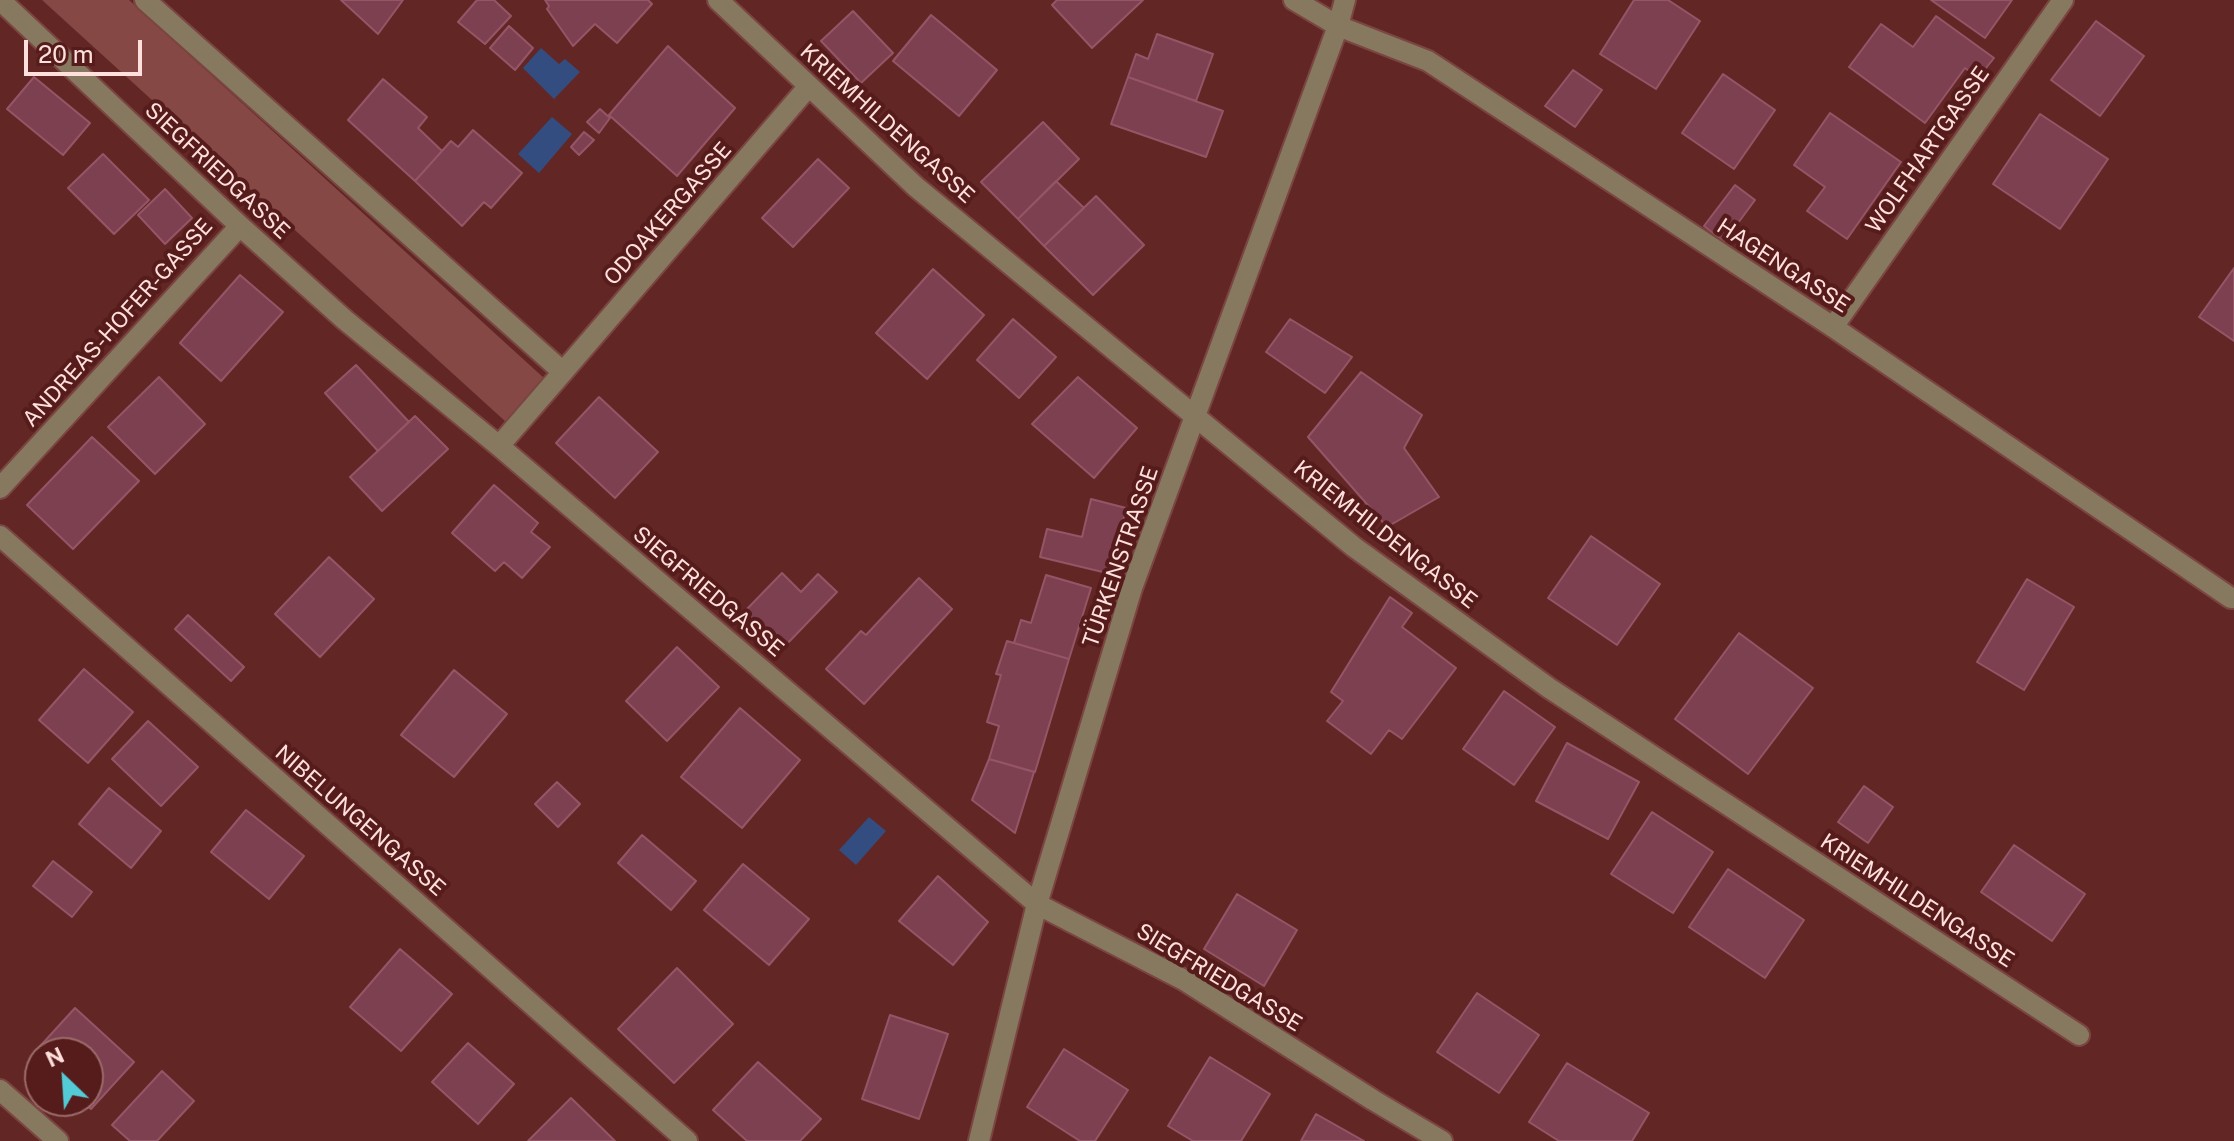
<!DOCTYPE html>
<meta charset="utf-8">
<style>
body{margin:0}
#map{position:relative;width:2234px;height:1141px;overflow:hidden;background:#622725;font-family:"Public Sans",sans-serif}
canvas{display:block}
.north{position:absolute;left:24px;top:1037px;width:80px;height:80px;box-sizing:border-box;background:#561c1b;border:2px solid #9a6a69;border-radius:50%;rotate:335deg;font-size:22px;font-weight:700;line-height:32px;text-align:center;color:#ffe0dd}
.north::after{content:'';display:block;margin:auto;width:28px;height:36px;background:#52cbd7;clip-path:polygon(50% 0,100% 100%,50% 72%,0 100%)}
.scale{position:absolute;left:24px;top:40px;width:118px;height:36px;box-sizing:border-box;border:4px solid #ffe0dd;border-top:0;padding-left:10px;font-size:24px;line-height:28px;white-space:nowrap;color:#ffe0dd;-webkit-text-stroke:6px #561c1b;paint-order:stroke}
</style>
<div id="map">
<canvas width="2234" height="1141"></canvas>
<div class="north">N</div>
<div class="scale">20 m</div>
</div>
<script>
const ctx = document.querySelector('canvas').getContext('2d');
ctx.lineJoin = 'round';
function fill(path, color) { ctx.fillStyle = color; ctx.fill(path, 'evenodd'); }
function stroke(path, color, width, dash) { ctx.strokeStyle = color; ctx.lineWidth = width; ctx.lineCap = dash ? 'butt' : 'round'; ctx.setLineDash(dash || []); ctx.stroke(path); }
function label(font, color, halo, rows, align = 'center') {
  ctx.font = font + ' "Public Sans",sans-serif'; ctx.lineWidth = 8; ctx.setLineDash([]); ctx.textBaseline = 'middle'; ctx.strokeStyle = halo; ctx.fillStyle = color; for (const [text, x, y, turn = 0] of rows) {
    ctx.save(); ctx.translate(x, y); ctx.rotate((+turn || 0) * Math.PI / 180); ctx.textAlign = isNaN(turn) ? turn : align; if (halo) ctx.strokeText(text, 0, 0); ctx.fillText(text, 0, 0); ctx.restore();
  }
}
fill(new Path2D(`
 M42,0H129L545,379L506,422Z`), '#854845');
fill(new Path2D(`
 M541,48L559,64L565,59L580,72L554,99L523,68Z
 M552,117L572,134L539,173L518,154Z
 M869,817L886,831L856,865L839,850Z`), '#344d81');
const building = new Path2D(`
 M341,0H403L378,34Z
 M477,0H494L511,16L485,44L458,22Z
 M545,0H648L652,4L617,43L595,24L573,46L547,9L549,6Z
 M1057,0H1143L1092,48L1052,5Z
 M1634,0H1668L1700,21L1656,89L1600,54Z
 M1931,0H2012L1985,38Z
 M853,11L893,53L861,83L821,41Z
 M931,15L997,70L959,116L893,61Z
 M1936,16L1994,58L1978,78L1965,68L1925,123L1849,67L1881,24L1913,47Z
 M2096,21L2144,56L2100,116L2051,80Z
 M509,26L533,48L515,70L490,48Z
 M1157,34L1213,54L1196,101L1128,77L1136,54L1148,59Z
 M668,46L735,108L677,176L609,115Z
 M1573,70L1602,90L1575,127L1545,106Z
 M1723,74L1775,110L1734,169L1682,133Z
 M34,77L90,123L63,155L7,109Z
 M1128,77L1223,111L1206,157L1111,124Z
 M383,79L427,117L418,128L442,151L415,181L348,120Z
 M600,109L610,118L599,133L587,122Z
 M1830,113L1901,162L1847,239L1807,211L1825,187L1794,165Z
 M2040,114L2108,159L2060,229L1993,184Z
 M1043,122L1079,159L1018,219L981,182Z
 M473,130L522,173L491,208L484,202L462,226L415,181L451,141L458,147Z
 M584,132L594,140L579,155L571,147Z
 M103,154L149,200L114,234L68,188Z
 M818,159L849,188L793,247L762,218Z
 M1056,181L1084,208L1044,246L1018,219Z
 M1735,185L1755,200L1724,242L1704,226Z
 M165,189L192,218L165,244L138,215Z
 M1096,196L1144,245L1093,295L1044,246Z
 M2234,268V341L2199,317Z
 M933,269L984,315L927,379L876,333Z
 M240,275L283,312L221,381L180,343Z
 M1013,319L1056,357L1019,398L977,360Z
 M1290,319L1352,357L1325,393L1266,352Z
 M356,365L409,422L378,451L325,393Z
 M1361,372L1422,415L1404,448L1439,497L1387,527L1308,437Z
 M159,377L205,424L155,474L108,427Z
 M1078,377L1137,428L1094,478L1032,424Z
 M599,397L658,452L615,498L556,443Z
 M415,416L448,449L382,511L350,477Z
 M92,437L139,481L73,549L27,505Z
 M494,485L538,523L531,532L550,547L522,578L504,562L495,571L452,533Z
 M1091,499L1126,508L1111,574L1040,557L1047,529L1082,537Z
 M1591,536L1660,584L1617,645L1548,598Z
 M329,557L374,599L320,657L275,614Z
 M782,573L801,592L818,574L837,592L783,648L745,611Z
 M1046,575L1091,588L1069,659L1014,643L1021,620L1031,623Z
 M919,578L952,609L864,704L826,669L861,631L866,635Z
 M2027,579L2074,607L2024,690L1977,662Z
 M1390,597L1412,613L1402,627L1456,668L1402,739L1389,730L1371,754L1327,721L1343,701L1331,692Z
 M188,615L244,667L231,681L175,629Z
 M1739,633L1813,688L1748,774L1675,719Z
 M1007,641L1069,659L1035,772L989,759L999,726L987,722L1001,675L996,674Z
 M677,647L719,687L667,741L626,701Z
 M84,669L133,712L88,763L39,720Z
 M454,670L507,714L454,777L401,735Z
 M1504,691L1555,727L1514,785L1463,749Z
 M740,708L800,760L742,828L681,777Z
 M148,721L198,767L161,806L112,759Z
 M1567,743L1639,782L1608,839L1536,801Z
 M989,759L1034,772L1015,833L972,800Z
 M557,782L580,804L558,827L535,804Z
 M1864,786L1893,807L1868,843L1838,822Z
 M109,788L161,831L131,868L79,824Z
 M246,810L304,856L269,899L211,852Z
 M1652,812L1713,852L1673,913L1611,874Z
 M642,835L696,881L671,910L618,863Z
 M2014,845L2085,894L2052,941L1981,892Z
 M53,861L92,892L72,917L33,886Z
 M743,864L809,919L769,965L704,910Z
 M1728,869L1804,920L1765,978L1689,927Z
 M938,876L988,922L953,965L899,921Z
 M1237,894L1297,930L1264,986L1204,949Z
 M400,949L452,994L401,1051L350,1007Z
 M677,968L733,1024L674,1083L618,1029Z
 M1477,993L1539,1035L1499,1093L1437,1052Z
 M75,1008L134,1062L91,1109L82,1101H88V1053H40V1062L32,1055Z
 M890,1015L948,1034L919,1119L862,1099Z
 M468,1043L514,1084L478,1124L432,1082Z
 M1064,1049L1128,1090L1095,1141H1080L1027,1107Z
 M1210,1057L1270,1094L1241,1141H1193L1168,1126Z
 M758,1062L821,1119L800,1141H747L713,1110Z
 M1567,1063L1649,1113L1632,1141H1559L1529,1122Z
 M162,1071L194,1101L157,1141H130L112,1125Z
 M571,1098L615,1141H528Z
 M1316,1114L1364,1141H1301Z`);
fill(building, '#7d4051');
stroke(building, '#955566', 2);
const minor = new Path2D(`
 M0,0L240,226L345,320L499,446L1037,904L1184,980L1373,1100L1442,1141
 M145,0L563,372L499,446
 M718,0L916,187L1354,547L1549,688L2079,1035
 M1294,0L1338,26L1428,61L1833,327L2231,598H2234
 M1833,327L2063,0
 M563,372L809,86
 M0,488L240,226
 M0,536L687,1141
 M0,1090L58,1141
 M979,1141L1037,904L1132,588L1338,26L1345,0`);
stroke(minor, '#7b4542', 24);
stroke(minor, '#86795f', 20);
label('22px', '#ffe0dd', '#561c1b', [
 ["KRIEMHILDENGASSE",887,124,42],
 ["WOLFHARTGASSE",1928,150,-55],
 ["SIEGFRIEDGASSE",217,171,43],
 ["ODOAKERGASSE",668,214,-49],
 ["HAGENGASSE",1783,266,33],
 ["ANDREAS-HOFER-GASSE",118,323,-48],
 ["KRIEMHILDENGASSE",1385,535,38],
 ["TÜRKENSTRASSE",1121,557,-71],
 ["SIEGFRIEDGASSE",708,592,40],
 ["NIBELUNGENGASSE",360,821,41],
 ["KRIEMHILDENGASSE",1917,901,33],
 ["SIEGFRIEDGASSE",1219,978,31]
]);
</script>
